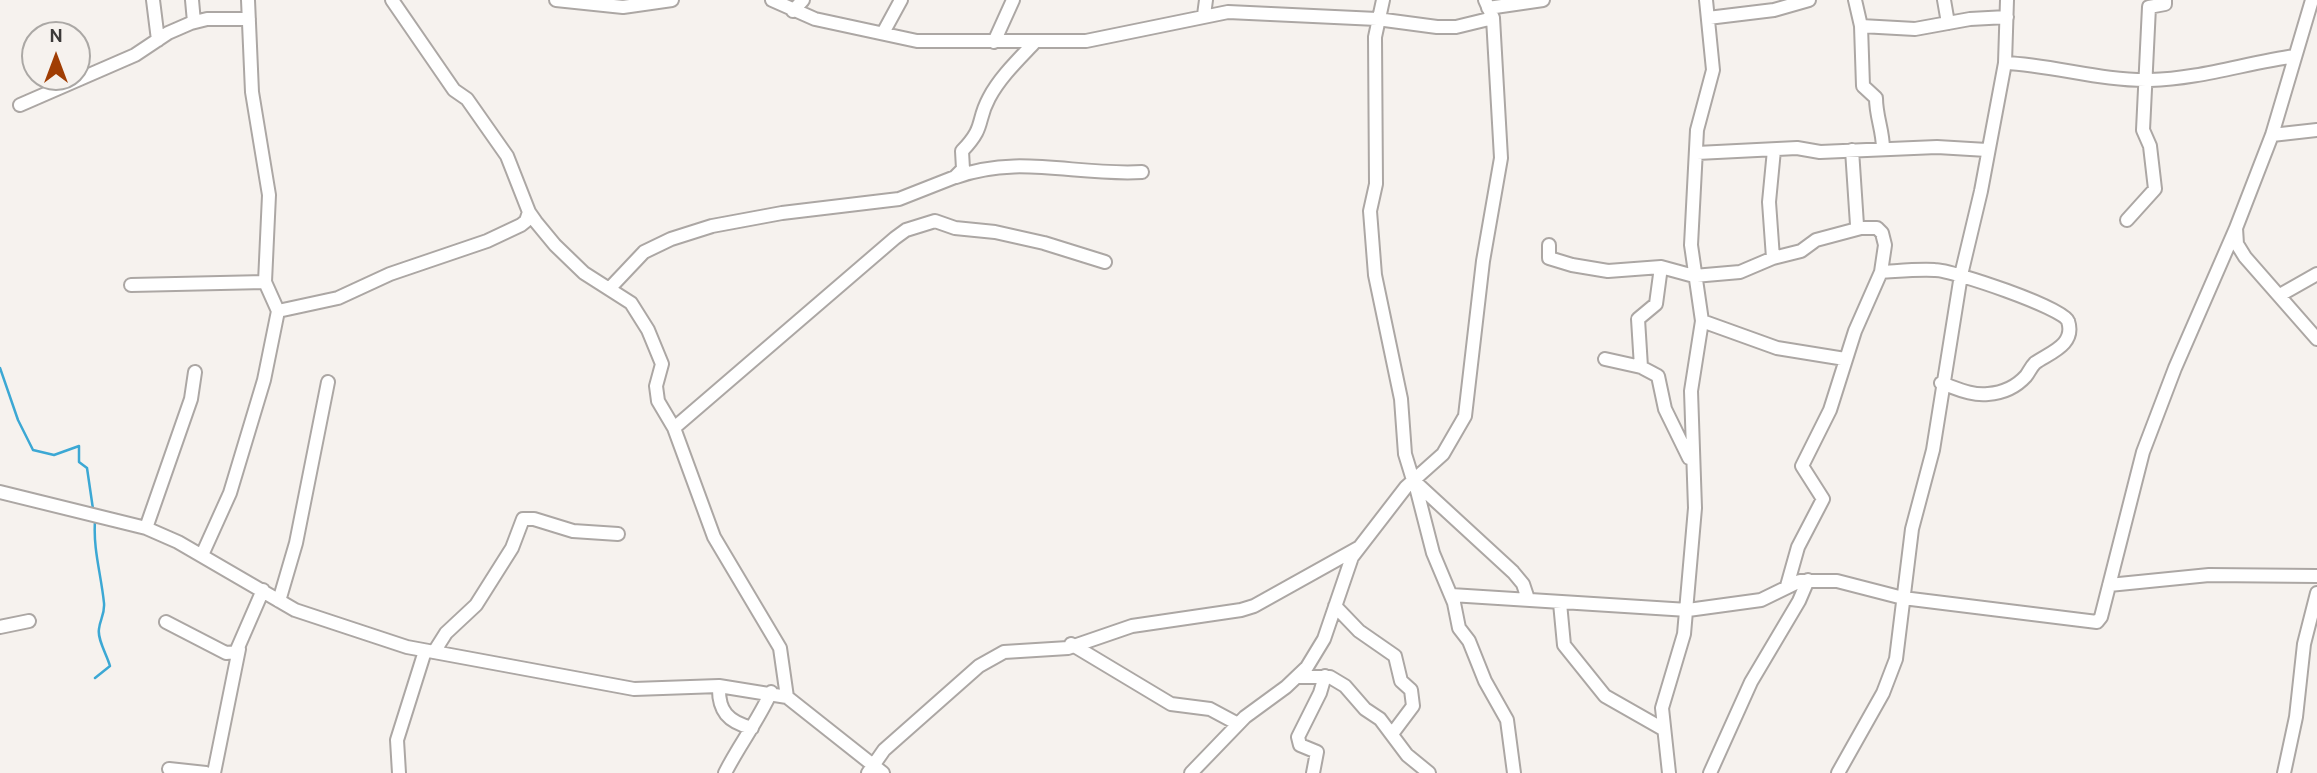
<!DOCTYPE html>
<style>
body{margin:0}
#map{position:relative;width:2317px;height:773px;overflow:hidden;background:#f6f2ee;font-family:Overpass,sans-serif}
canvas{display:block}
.north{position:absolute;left:21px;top:21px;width:70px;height:70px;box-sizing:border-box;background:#f6f2ee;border:2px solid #aba8a5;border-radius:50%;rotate:0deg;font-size:19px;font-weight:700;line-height:28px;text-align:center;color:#3b3938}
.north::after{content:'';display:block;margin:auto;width:24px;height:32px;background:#a03d03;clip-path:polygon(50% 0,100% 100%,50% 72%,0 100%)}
</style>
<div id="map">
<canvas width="2317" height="773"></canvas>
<div class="north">N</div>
</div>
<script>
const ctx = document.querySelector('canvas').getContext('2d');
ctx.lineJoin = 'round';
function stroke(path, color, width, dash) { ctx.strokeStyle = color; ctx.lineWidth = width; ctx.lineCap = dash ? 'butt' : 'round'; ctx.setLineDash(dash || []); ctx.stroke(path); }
stroke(new Path2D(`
 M0,368L18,420L33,450L54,455L79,446V462L87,468L93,509
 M95,678L110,666C107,655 97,639 99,629C100,619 105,614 104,603C101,574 93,549 95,521`), '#3ca8d4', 2.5);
const minor = new Path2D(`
 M153,0L158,40
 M192,0L194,22
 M392,0L454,90L467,99L507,156L529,212L536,222L555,245L584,273L631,303L648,330L662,364L656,386L658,401L674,428L714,537L780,648L787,697
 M556,0L623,7L672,0
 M772,0L815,19L917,41H1086L1228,12L1377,19L1437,27H1456L1493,18
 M1383,0L1375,37L1376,184L1370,211L1375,275L1401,399L1405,454L1413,480L1513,572L1523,584L1528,599
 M1855,0L1861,26L1863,86L1876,98C1876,117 1883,130 1883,149
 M1944,0L1948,23
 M2312,0L2272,135L2236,228L2237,244L2245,257L2317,339
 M1488,8L1543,0
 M793,11L803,0
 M1204,15L1206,0
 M1708,18L1774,10L1809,0
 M1861,26L1915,29L1970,19L2007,17
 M883,33L901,0
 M994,42L1013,0
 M2005,63C2053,65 2101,81 2150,80C2199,79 2246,63 2295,56
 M20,105L135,55L168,33L191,23L207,19H249
 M2272,135L2317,130
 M1697,153L1797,148L1820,152L1937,147L1987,150
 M956,177C1019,154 1076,176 1142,172
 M2127,220L2155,189L2150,146L2143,130L2149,7L2165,4V0
 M1549,245V258L1572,265L1608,271L1661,267L1694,276L1740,272L1773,258L1801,251L1816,240L1861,228
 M1773,258L1769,202L1774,150
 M1881,272C1899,271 1917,269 1935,270C1952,270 2064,308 2068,321C2076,345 2049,353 2035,363C2031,367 2029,372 2026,376C2016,387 2002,393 1988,394C1972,396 1956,388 1941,383
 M131,285L265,282
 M609,289L644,252L671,239L712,226L782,213L899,199L955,177L963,169L962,151C986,126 976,122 989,98C1000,77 1019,59 1035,42
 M2280,295L2317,274
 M278,311L338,298L390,274L487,241L521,225L526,221L529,212
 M1702,321L1777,348L1845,359
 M1605,359L1641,367L1658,376L1665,409L1689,458
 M1641,367L1638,319L1656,304L1661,267
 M674,428L895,238L906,230L935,221L955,228L995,232L1044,243L1105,262
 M1415,483L1433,553L1454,603L1459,628L1469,641L1485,681L1507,720L1514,773
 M0,492L146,528L178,542L295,610L407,647L634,689L719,686L787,697L883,773
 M146,528L191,399L195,372
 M202,555L230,493L264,380L278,311L265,282L269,195L252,92L248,0
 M2109,585L2209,575L2317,576
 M1787,586L1798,547L1823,499L1802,466L1830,410L1855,331L1881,272L1885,245L1882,233L1877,228H1861L1857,225L1852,150
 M1451,595L1688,610L1761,600L1800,581H1837L1903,598L2097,622L2101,617L2143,452L2175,368L2236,228
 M279,601L296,543L328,382
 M1560,603L1564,645L1605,696L1663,729
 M1335,606L1359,631L1395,656L1401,681L1411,690L1413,706L1392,734
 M166,622L226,653L236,652L263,590
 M0,627L29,621
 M1071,644L1171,704L1210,709L1238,724
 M434,652L446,633L476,605L512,548L523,519H534L573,531L618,534
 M1298,677H1330L1345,686L1365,709L1380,719L1407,755L1429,773
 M719,686C718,711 728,722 752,728
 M169,769L206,773
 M214,773L239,649
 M399,773L397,740L425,651
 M725,773C739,745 758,721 771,692
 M868,773L884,750L979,666L1004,652L1068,648L1132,626L1241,610L1254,606L1358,548
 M1191,773L1245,717L1286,687L1307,667L1324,639L1352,557L1406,487L1443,454L1465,416L1483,261L1501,158L1493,18L1485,0
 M1313,773L1317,752L1300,745L1298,737L1320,693L1325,676
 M1669,773L1662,708L1684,634L1695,508L1691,391L1702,321L1691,245L1697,130L1713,70L1706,0
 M1710,773L1751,682L1799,601L1808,580
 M1838,773L1883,693L1896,659L1912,529L1933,450L1961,275L1981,191L2005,63L2007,0
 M2284,773L2296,717L2304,644L2317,593`);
stroke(minor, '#aca7a4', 16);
stroke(minor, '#fff', 12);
</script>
